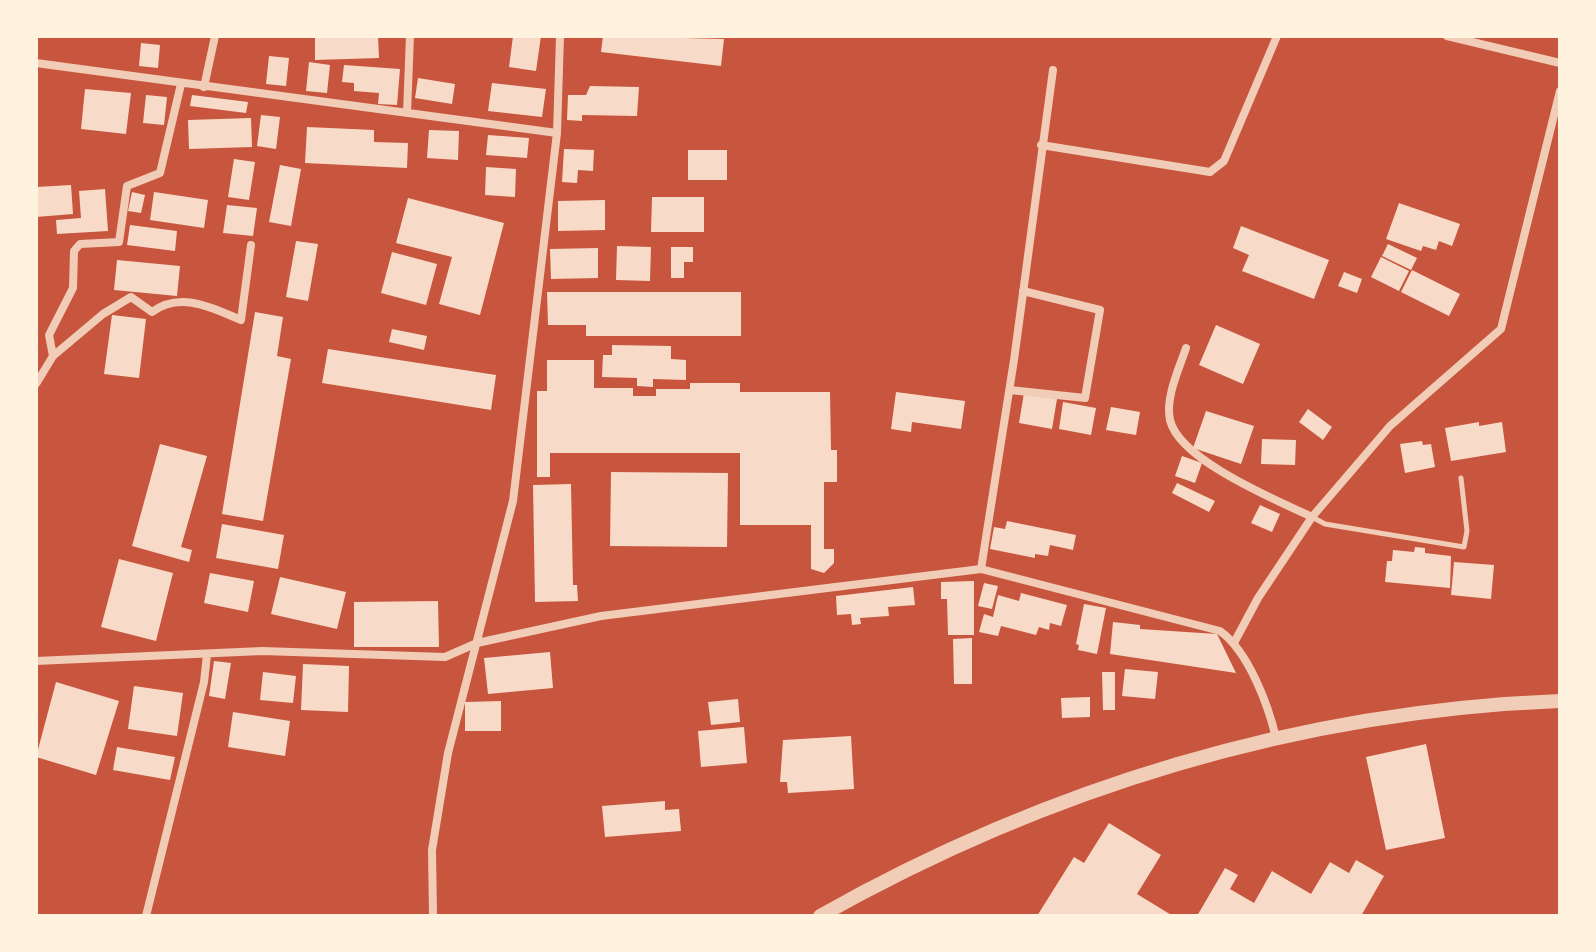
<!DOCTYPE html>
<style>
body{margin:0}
#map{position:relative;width:1596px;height:952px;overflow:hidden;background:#c8553d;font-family:"PT Sans",sans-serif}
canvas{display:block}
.frame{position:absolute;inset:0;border:38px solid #fff3e0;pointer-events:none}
</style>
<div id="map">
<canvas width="1596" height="952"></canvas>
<div class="frame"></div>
</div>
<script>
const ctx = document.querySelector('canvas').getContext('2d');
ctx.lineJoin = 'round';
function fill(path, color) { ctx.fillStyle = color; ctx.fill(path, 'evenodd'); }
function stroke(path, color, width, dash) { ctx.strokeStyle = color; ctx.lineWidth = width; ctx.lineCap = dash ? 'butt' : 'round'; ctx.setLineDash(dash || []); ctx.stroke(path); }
fill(new Path2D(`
 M315,36H378L379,58L315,60Z
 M513,36H541L536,71L509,67Z
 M603,36L724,39L721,66L601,52Z
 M141,43L160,45L158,68L139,66Z
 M269,56L289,58L286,86L266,84Z
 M309,62L330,65L327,93L306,91Z
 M344,65L400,69L397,105L378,104L379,93L354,91V83L342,82Z
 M418,78L455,84L452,104L415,98Z
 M492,83L546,89L542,117L488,111Z
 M590,86L639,87L637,116L582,115V121L567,120L568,95H586Z
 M85,89L131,93L126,134L81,129Z
 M146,95L167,97L164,125L143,123Z
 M192,95L248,102L246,113L190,106Z
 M261,115L280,117L276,149L257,146Z
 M251,118L252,147L189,149L188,120Z
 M307,127L374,130V142L408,143L407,168L305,163Z
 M429,130L459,131L458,160L427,158Z
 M488,135L529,138L527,158L486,155Z
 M564,149L594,150L593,171L578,170L577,183L562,182Z
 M688,150H727V180H688Z
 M234,159L255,162L249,200L228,197Z
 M280,165L301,169L291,226L269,222Z
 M486,167L516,169L515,197L485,195Z
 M71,185L73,214L36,217V187Z
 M105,189L108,231L57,234L56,220L81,218L79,191Z
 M132,192L145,195L141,213L128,211Z
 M154,192L208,200L204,228L150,220Z
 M652,197H704V232H651Z
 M408,198L504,223L480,315L439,304L452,257L396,243Z
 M605,200V230L558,231V201Z
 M1399,203L1460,224L1452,246L1439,241L1436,250L1423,246L1421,251L1386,239Z
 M227,205L257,208L253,236L223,233Z
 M130,225L177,231L175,251L127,245Z
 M1241,226L1329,260L1314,299L1242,271L1249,255L1233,248Z
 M296,241L318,244L308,301L286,297Z
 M1388,244L1417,258L1411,270L1382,256Z
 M617,246L651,247L650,281L616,280Z
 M671,247H693V262H684V278H671Z
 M598,248V278L551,279L550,249Z
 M392,252L437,264L426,305L381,293Z
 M1381,257L1409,271L1399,291L1371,277Z
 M117,260L180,266L177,296L114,290Z
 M1412,270L1460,294L1449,316L1401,292Z
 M1344,272L1362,279L1357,293L1338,286Z
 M547,292H741V336H586V325H548Z
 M255,312L283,317L277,356L291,359L263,521L222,514Z
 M112,315L146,319L139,378L104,374Z
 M1216,325L1260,344L1243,384L1199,365Z
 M392,329L427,336L424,350L389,342Z
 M612,345L671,346V359L686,360V380L653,379V387L637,386V378L602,377L603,355H612Z
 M328,349L496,375L491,410L322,383Z
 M547,360H594V388H633V396H656V389H690V383H740V392H830L831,450H837V482H824V549H834V563L824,573L811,569V525H740V453H550V477H537V391H547Z
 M896,392L965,401L961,429L912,422L911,432L891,429Z
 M1024,393L1057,399L1052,429L1019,423Z
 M1063,402L1096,408L1091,435L1059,429Z
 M1111,407L1140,412L1136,435L1106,430Z
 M1308,409L1332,427L1323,440L1299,422Z
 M1206,411L1254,426L1241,464L1193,448Z
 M1479,422V426L1502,422L1506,452L1451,461L1445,428Z
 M1262,439L1296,440L1295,465L1261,464Z
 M1422,441L1423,445L1431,444L1435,467L1405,473L1400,444Z
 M160,444L207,456L181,547L192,550L189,562L132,546Z
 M1182,456L1202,463L1195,483L1175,476Z
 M611,472L728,473L727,547L610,546Z
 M1177,483L1215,501L1209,512L1172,493Z
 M571,484L573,585H577L578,601L535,602L533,485Z
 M1260,505L1280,514L1272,532L1251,523Z
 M1007,521L1076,535L1073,550L1050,545L1048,556L1035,554V558L990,549L994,527L1005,529Z
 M222,524L284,535L278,569L216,558Z
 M1415,547L1425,548V553L1451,556L1450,588L1385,582L1387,561H1392L1393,550L1414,552Z
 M119,559L173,573L156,641L101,627Z
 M1454,562L1494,565L1491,599L1451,595Z
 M210,573L254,581L248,612L204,603Z
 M280,577L346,592L337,629L271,614Z
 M974,581V635H948L947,599H941V582Z
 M984,583L998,586L992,609L978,606Z
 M913,587L915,605L888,607L889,616L860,618L861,624L852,625L851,614L837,615L836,596Z
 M1021,593L1067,605L1061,626L1050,623L1049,630L1039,627L1036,635L1001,626L998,636L979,632L984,614L993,617L998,595L1019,601Z
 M438,601L439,647H354V602Z
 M1084,604L1106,608L1097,654L1078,650L1079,645L1076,644Z
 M1113,622L1140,625V629L1217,634L1236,673L1110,654Z
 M972,638V684H954L953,639Z
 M550,652L553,688L488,694L484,658Z
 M214,661L231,663L225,699L209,696Z
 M303,664L349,666L348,712L301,710Z
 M1125,669L1158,672L1155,699L1122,696Z
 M263,672L296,676L293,703L260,700Z
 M1102,672H1115V710H1103Z
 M56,682L119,701L96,775L36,757Z
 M134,686L183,693L177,736L128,729Z
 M1090,697V717L1062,718L1061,698Z
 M738,699L740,722L711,725L708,702Z
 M501,701V731H465V702Z
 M233,712L290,721L285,756L228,747Z
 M744,727L747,763L701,767L698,731Z
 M851,736L854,789L788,793L787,782H780L783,740Z
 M1426,744L1445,838L1386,850L1366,757Z
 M117,747L175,757L170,780L113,770Z
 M665,801V810L679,809L681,831L605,837L602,806Z
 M1109,823L1161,855L1137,894L1173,916H1037L1074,857L1084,863Z
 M1356,860L1384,876L1361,916H1197L1225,868L1238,875L1230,889L1254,903L1272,871L1311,894L1330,862L1349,873Z`), '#f7dbc8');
stroke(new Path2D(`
 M1312,517L1325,524L1464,547L1467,531L1461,478`), '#f1ccb7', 5);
stroke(new Path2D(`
 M1447,36L1560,63
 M36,63L557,133
 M204,87L215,36
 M407,113L410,36
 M1041,145L1210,172L1224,161L1277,36
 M1186,348C1179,369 1165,398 1170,420C1179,460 1276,500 1312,517
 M53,356L103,314L131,297L152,312C181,291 212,308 241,320L251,245
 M36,384L53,356L49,335L73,288L74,251L80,244L119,242L127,186L160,173L181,84
 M1010,390L1085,398L1100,310L1023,291
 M981,569L1014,360L1053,70
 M1235,641L1258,598L1312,517L1390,426L1501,329L1560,91
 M36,661L262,651L445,657L477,643L601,616L981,569L1220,631C1248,651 1268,704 1276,738
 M146,916L204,682L207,655
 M433,916L432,850L448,753L513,501L557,133L560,36`), '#f1ccb7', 8);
stroke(new Path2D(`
 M820,916C1047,788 1298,711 1560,701`), '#f1ccb7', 14);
</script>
